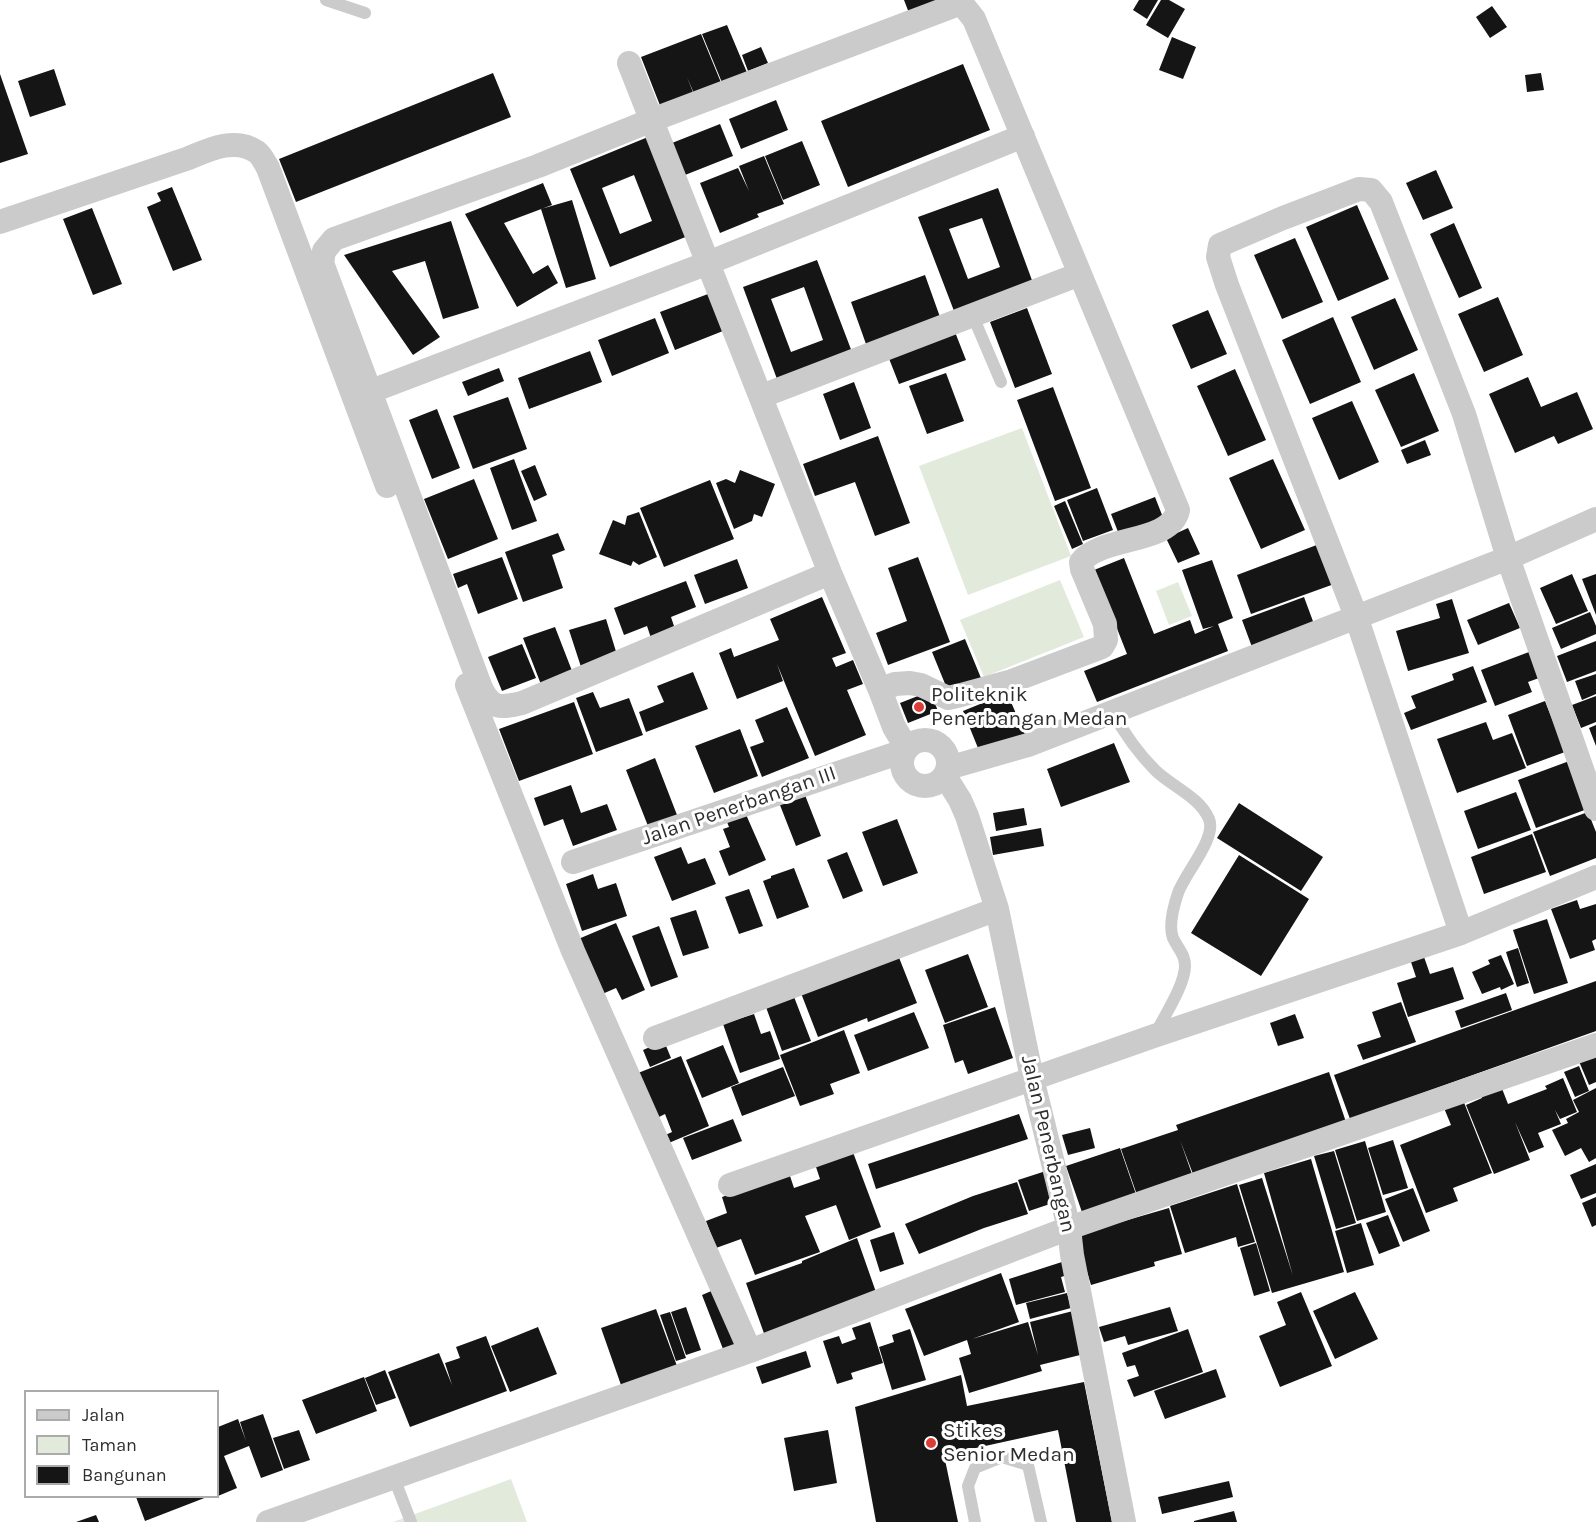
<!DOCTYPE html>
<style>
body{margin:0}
#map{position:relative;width:1596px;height:1522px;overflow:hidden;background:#fff;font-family:Karla,sans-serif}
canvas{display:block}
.legend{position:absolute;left:24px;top:1390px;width:195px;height:108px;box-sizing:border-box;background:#fff;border:2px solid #ababab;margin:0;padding:8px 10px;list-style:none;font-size:18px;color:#2e2e2e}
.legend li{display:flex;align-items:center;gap:12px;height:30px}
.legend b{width:30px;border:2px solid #ababab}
</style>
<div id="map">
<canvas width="1596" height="1522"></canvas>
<ul class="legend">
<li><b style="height:8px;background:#cbcbcb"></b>Jalan</li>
<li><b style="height:16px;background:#e2eadc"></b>Taman</li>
<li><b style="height:16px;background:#151515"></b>Bangunan</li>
</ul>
</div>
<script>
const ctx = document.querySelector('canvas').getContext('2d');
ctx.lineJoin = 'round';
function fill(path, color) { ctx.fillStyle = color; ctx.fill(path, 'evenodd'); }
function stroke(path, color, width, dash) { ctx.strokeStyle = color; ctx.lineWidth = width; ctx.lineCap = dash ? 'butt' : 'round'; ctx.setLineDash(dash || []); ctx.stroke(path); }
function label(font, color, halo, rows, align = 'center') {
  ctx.font = font + ' Karla,sans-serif'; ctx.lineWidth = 6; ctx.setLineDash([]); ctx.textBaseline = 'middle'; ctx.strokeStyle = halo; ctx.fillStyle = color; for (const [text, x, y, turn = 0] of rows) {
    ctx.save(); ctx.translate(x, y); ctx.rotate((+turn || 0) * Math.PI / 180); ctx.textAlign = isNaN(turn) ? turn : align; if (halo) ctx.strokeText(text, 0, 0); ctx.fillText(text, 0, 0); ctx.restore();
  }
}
fill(new Path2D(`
 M1022,428L1071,556L968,595L919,466Z
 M1060,580L1084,637L984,677L960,620Z
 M1178,582L1192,616L1169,625L1156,591Z
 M511,1479L527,1522H393Z`), '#e2eadc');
fill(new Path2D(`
 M904,0H942L909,13Z
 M1139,0H1158L1147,19L1133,10Z
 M1161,0H1169L1185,9L1168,38L1146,25Z
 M1492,6L1507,27L1490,38L1476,17Z
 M727,25L748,75L723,85L702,34Z
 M701,34L722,85L695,96L687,77L694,95L661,108L641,57Z
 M1172,37L1196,47L1183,79L1159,70Z
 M761,47L768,63L748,71L742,55Z
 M963,64L990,130L848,187L821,121Z
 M54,69L66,105L30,117L18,81Z
 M493,73L511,117L296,202L279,159Z
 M1541,73L1544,90L1527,92L1525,75Z
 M0,74L28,154L0,163Z
 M776,100L788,130L741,149L729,119Z
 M720,124L733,156L685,175L672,143Z
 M648,137L688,236L610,267L570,169ZM634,175L652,221L620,234L602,188Z
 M802,141L820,185L783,200L765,156Z
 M764,156L784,204L757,214L759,217L720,233L700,183L738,168L749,191L739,166Z
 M1436,170L1453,208L1423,220L1406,183Z
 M543,183L552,205L504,223L533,274L548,265L558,283L517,307L465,214Z
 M172,187L202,260L173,271L147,207L161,201L157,193Z
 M998,188L1033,283L954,311L918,217ZM982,218L1000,267L968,279L949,229Z
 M572,200L596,279L566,288L541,209Z
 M1357,205L1389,279L1338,301L1306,227Z
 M92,208L122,284L93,295L63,219Z
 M451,221L479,308L443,319L425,261L392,271L440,337L413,355L344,255Z
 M1454,223L1482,288L1459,298L1430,234Z
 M1295,238L1323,302L1282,319L1254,255Z
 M817,260L852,352L777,379L743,287ZM804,287L823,340L791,352L771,299Z
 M925,275L940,317L866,344L851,302Z
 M708,294L723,331L675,350L660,312Z
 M1498,297L1523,355L1484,372L1458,314Z
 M1395,298L1418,350L1374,370L1351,317Z
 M1027,308L1052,374L1015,388L990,322Z
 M1208,310L1227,354L1191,369L1172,325Z
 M1333,317L1361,382L1310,404L1282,340Z
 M655,318L669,353L612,376L598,340Z
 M955,332L966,360L899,384L888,356Z
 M590,351L602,382L529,409L518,378Z
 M499,368L504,381L468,396L462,382Z
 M1235,369L1266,440L1228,456L1197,386Z
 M946,373L964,421L927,434L909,386Z
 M1414,373L1439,431L1401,447L1375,390Z
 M1528,377L1541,407L1577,392L1593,429L1558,444L1554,436L1515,453L1489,394Z
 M854,382L871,428L840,440L823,394Z
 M1053,387L1091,488L1055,501L1017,400Z
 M508,397L527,449L473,469L453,416Z
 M1352,401L1379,462L1339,480L1312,418Z
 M437,409L460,468L432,479L409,420Z
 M878,436L910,523L875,536L855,482L815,496L803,464Z
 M1425,440L1431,455L1407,464L1401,450Z
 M514,459L537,521L512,530L490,468Z
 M1273,459L1305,530L1261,549L1229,478Z
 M535,465L547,495L534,501L521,471Z
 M740,470L775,484L762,517L754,514L752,521L734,529L716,483L726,479L735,483Z
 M474,479L498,539L448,559L424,499Z
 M710,480L734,539L664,567L640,508Z
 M1097,488L1113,530L1083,541L1067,500Z
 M1155,497L1164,520L1120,537L1111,514Z
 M1065,501L1083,544L1072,549L1054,506Z
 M639,512L657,557L639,565L633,561L631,566L599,554L613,520L625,525L627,516Z
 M1188,528L1200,554L1178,563L1166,538Z
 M558,533L565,550L552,555L563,588L523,602L505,552Z
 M1322,543L1337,583L1251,614L1237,575Z
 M502,557L518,599L478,614L467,584L458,588L453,574Z
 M918,557L950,642L888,665L876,633L907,621L888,568Z
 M1124,558L1154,634L1190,620L1195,634L1214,626L1203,629L1182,570L1212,560L1233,618L1218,624L1228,651L1097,702L1084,671L1127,654L1094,570Z
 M737,559L748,588L705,604L694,575Z
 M1572,574L1588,611L1556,624L1540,588Z
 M1596,574V615L1582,579Z
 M686,581L696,607L671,617L675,629L651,638L647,626L624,635L614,608Z
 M822,597L846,653L832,658L836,667L853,660L863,684L847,690L866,735L815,756L777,664L783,681L737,699L719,653L731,648L734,657L779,640L770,619Z
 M1304,597L1314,624L1252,647L1242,620Z
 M1452,599L1469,653L1408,671L1396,631L1440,618L1436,604Z
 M1509,603L1520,628L1478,645L1467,620Z
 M1590,612L1596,626V634L1561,649L1552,628Z
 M606,619L618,658L582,670L569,630Z
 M555,627L574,676L542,687L523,638Z
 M965,639L983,683L950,696L932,652Z
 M1596,641V671L1567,682L1557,656Z
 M522,644L536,678L502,691L488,657Z
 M1529,652L1539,678L1528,682L1532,692L1495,706L1481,670Z
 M1473,666L1487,702L1411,730L1404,713L1416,708L1411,696L1454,680L1452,674Z
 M693,672L708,709L646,732L639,712L664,702L657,686Z
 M1596,674V694L1582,700L1575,681Z
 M593,692L600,708L629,698L643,735L596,752L576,698Z
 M1007,693L1025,734L980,753L963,711Z
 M923,694L932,696L938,711L908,723L900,703Z
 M1596,696V722L1581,728L1572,705Z
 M1545,701L1565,752L1527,766L1508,715Z
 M574,702L593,754L519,781L499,729Z
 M787,707L809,758L762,777L750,747L764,742L755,720Z
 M1486,722L1493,740L1512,733L1526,768L1457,793L1437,739Z
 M1596,725V746L1589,728Z
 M740,729L758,776L714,793L695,746Z
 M1114,743L1130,782L1061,807L1047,769Z
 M655,758L677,815L648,826L626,770Z
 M1572,760L1590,808L1536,828L1518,780Z
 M571,785L581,813L607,804L617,830L573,846L563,819L544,826L534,798Z
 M803,790L821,836L796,846L778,800Z
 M1516,792L1531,830L1478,849L1464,811Z
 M1239,803L1323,857L1301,891L1217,838Z
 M1024,808L1027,825L996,831L993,813Z
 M744,810L766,860L729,876L719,851L730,847L723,829L729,827L725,817Z
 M1588,812L1596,832V858L1550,876L1533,832Z
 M897,819L918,873L883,886L862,832Z
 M1041,828L1044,846L993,855L990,837Z
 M1532,834L1546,872L1484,894L1471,857Z
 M681,847L688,864L705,858L716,884L672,901L654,857Z
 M847,852L863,891L843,899L827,860Z
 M1239,855L1309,899L1261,976L1191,933Z
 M794,868L809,907L777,919L763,881L771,878V876Z
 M593,874L598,889L616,883L627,916L582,931L566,884Z
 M749,889L763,926L739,934L725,897Z
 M1577,900L1580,909L1596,904V939L1592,941L1595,950L1570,959L1551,909Z
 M696,910L709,948L683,956L670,918Z
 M1547,919L1568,983L1534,994L1513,930Z
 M616,923L645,990L622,1000L616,988L600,995L576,940Z
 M659,926L678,977L651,987L632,936Z
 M1518,948L1529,983L1517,987L1506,952Z
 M896,950L917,1003L868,1022L867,1018L818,1037L799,988Z
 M968,954L988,1007L945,1023L925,970Z
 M1501,955L1514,984L1501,990L1500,987L1482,994L1472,972L1490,964L1488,960Z
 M1424,957L1430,974L1453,967L1464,999L1408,1017L1397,983L1416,977L1411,962Z
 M1596,981V1031L1350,1119L1334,1075Z
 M791,989L811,1041L782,1051L763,999Z
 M1506,993L1512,1010L1461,1028L1455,1011Z
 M1401,1002L1416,1042L1363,1060L1357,1045L1381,1037L1372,1012Z
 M995,1007L1013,1058L968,1074L963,1060L955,1063L943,1025Z
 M914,1012L929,1048L868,1071L854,1035Z
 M754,1014L761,1034L770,1031L780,1059L740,1073L723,1024Z
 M1295,1014L1304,1038L1278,1046L1270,1023Z
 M844,1030L860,1073L830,1084L834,1094L800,1106L780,1055Z
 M664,1041L671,1058L650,1067L643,1050Z
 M723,1045L739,1083L702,1098L686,1060Z
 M1596,1051V1082L1589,1085L1578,1059Z
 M681,1056L709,1126L664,1145L661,1137L672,1132L665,1114L657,1118L638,1073Z
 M1579,1066L1589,1091L1575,1097L1564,1072Z
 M783,1067L795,1096L742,1116L731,1087Z
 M1329,1072L1346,1122L1193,1174L1180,1140L1193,1177L1137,1195L1121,1149L1178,1130L1176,1125Z
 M1563,1078L1577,1112L1560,1119L1555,1110L1561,1124L1538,1133L1544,1147L1529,1153L1515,1122L1530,1160L1494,1174L1466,1105L1482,1098L1481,1094L1501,1086L1508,1104L1547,1089L1545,1086Z
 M1596,1088V1158L1589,1162L1581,1148L1565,1156L1552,1130L1568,1123L1566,1119L1579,1112L1573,1100Z
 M1463,1100L1492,1173L1453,1188L1458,1201L1426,1213L1400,1145L1451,1125L1444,1108Z
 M1019,1114L1028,1139L876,1189L868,1164Z
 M733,1119L742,1141L692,1160L683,1138Z
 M1090,1128L1095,1148L1068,1155L1062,1135Z
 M1393,1140L1408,1188L1383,1195L1368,1148Z
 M1365,1141L1386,1212L1357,1221L1335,1150Z
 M851,1147L881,1227L849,1240L836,1205L805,1216L820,1252L755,1275L741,1239L716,1248L706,1221L727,1213L722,1197L789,1173L794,1188L820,1179L814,1161Z
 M1120,1148L1138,1200L1084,1218L1066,1166Z
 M1334,1151L1356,1223L1336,1229L1314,1156Z
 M1311,1159L1344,1272L1272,1293L1239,1185L1262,1178L1293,1276L1264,1173Z
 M1596,1164V1193L1581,1199L1570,1175Z
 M1049,1170L1059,1201L1029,1211L1018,1180Z
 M1017,1182L1028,1214L984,1228L919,1254L905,1224L973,1196Z
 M1237,1184L1255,1242L1238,1247L1236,1237L1185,1253L1170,1206Z
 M1413,1188L1430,1231L1403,1242L1385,1199Z
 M1596,1197V1225L1592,1227L1582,1203Z
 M1169,1208L1182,1254L1154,1262L1155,1266L1091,1285L1076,1235Z
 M1388,1215L1400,1246L1379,1254L1366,1223Z
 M1361,1223L1374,1265L1347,1273L1335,1231Z
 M894,1232L904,1264L880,1272L870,1240Z
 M857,1238L877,1295L766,1339L746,1283L802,1263V1261Z
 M1256,1243L1270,1291L1254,1296L1240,1248Z
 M1065,1261L1071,1274L1061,1277L1065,1292L1016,1305L1009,1279Z
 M1001,1273L1019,1322L972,1339L1028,1322L1038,1355L1030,1322L1073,1311L1084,1354L1040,1365L1042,1371L969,1393L959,1358L971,1354L967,1340L924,1356L905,1309Z
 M716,1289L738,1344L723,1349L702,1295Z
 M1301,1292L1332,1366L1280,1387L1259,1336L1286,1325L1277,1302Z
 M1355,1292L1378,1339L1335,1359L1313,1311Z
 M1067,1293L1071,1308L1030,1319L1026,1303Z
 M686,1307L701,1350L686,1355L671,1312Z
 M1170,1307L1178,1331L1128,1345L1125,1336L1104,1342L1099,1327Z
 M656,1309L677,1366L621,1385L601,1328Z
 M670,1312L686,1358L676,1361L660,1315Z
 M870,1322L883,1363L851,1373L853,1379L837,1384L823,1341L839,1336L842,1344L856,1339L852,1328Z
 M538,1327L557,1374L510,1392L491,1346Z
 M910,1329L926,1380L892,1390L879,1347L894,1342L892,1335Z
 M1188,1329L1203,1372L1134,1397L1127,1380L1139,1376L1135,1365L1127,1367L1122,1353Z
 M486,1336L507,1391L410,1427L388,1372L439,1353L452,1385L445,1363L460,1358L456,1347Z
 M806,1351L811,1367L762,1384L756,1367Z
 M1216,1369L1226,1397L1165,1419L1154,1391Z
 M385,1370L396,1398L376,1405L365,1378Z
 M961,1375L967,1406L1084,1382L1112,1522H1076L1058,1430L944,1455L958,1522H876L855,1407Z
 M364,1377L377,1411L316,1434L302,1400Z
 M263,1414L283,1470L261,1478L249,1446L224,1456L237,1488L218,1496V1427L238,1419L246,1441L240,1422Z
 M299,1430L310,1460L284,1469L273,1438Z
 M828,1430L837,1483L794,1491L784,1438Z
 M1229,1481L1233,1497L1162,1514L1158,1497Z
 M136,1497H207L145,1521Z
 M1234,1511L1237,1522H1194V1521Z
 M96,1515L99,1522H76Z`), '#151515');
stroke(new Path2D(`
 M326,0L365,13
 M972,314L1001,382
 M1112,711C1124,733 1137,752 1155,770C1171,786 1200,797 1209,819C1217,838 1185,873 1178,893C1174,905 1168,925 1173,938C1178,949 1185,954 1185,966C1185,985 1164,1016 1156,1033
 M394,1478L411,1522
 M975,1522L968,1486L975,1468L1002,1457L1028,1465L1041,1522`), '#cbcbcb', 12);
stroke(new Path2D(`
 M629,63L830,573L880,690L894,727L906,747
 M0,222L189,158C210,149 236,137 257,152C262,156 265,163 268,168L387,486
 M369,392L708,263L1023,136
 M762,396L1080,274
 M830,573L522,703C500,708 491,709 481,688L322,263L324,251L334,239L538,166L652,120L956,5H963L974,19L1178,510C1171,544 1100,536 1081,562L1082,569L1105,624L1106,640L1102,647L1012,681L961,695L948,698L921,685L910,683L895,684L880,690
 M467,685L573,951L750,1351
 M902 763a23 23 0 1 1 46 0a23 23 0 1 1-46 0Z
 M948,768L1028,745L1508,558L1596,519
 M945,776L960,800L967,816L997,909L1032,1078L1069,1228L1072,1255L1124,1522
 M573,862L904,751
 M1461,933L1356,616L1227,285L1218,257L1220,245L1283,218L1359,189L1371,190L1381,202L1464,414L1508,558L1596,809
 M655,1038L997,909
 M730,1185L1154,1036L1461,933L1596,877
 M268,1522L750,1351L1069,1228L1596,1045`), '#cbcbcb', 24);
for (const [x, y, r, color] of [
 [919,707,6,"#db3e39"],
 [931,1443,6,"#db3e39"]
]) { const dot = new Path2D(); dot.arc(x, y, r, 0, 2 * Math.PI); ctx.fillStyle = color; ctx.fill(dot); stroke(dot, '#fff', 2); }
label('21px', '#2e2e2e', '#fff', [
 ["Politeknik",931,695],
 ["Penerbangan Medan",931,719],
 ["Stikes",943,1431],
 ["Senior Medan",943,1455]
], 'left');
label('21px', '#2e2e2e', '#fff', [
 ["Jalan Penerbangan III",739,806,-19],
 ["Jalan Penerbangan",1048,1144,77]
]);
</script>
